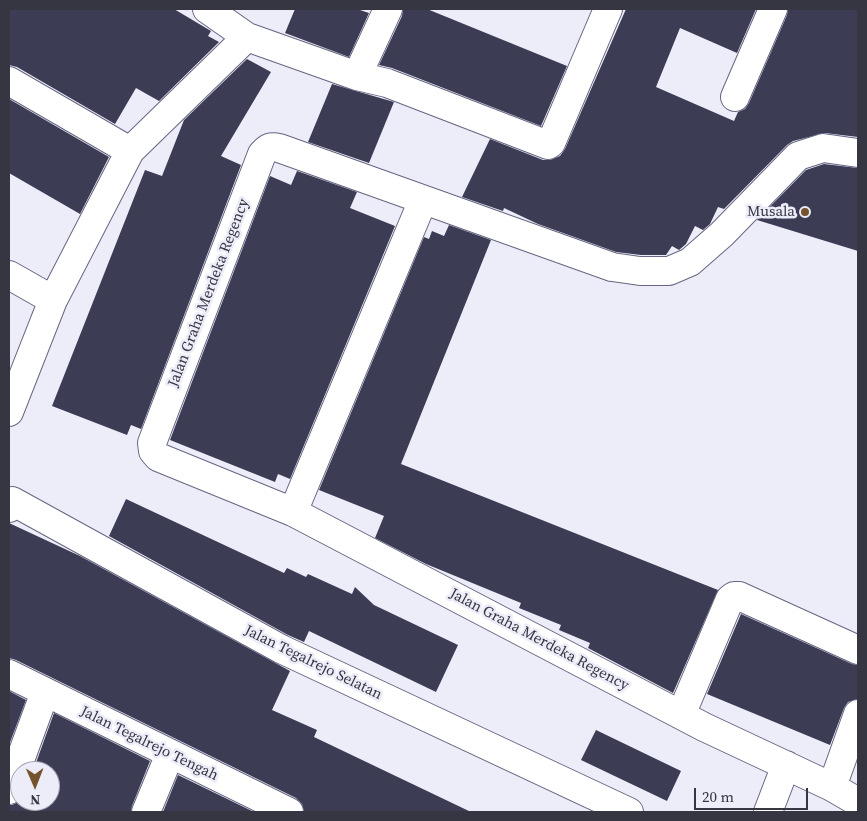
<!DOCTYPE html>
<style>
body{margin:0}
#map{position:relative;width:867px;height:821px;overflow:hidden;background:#ededfa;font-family:"Source Serif 4",serif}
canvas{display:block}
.frame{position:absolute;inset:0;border:10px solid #363642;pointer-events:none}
.north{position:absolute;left:10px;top:761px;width:50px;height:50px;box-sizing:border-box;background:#ededfa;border:1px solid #a4a4b0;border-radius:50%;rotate:179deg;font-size:14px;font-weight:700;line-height:20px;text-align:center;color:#363642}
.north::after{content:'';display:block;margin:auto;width:18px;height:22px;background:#75532b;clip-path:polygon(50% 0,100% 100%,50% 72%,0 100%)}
.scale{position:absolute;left:694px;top:788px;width:114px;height:22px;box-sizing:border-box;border:2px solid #363642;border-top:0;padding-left:6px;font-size:15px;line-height:18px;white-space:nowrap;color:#363642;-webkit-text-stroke:4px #ededfa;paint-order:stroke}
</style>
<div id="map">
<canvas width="867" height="821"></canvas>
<div class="frame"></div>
<div class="north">N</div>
<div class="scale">20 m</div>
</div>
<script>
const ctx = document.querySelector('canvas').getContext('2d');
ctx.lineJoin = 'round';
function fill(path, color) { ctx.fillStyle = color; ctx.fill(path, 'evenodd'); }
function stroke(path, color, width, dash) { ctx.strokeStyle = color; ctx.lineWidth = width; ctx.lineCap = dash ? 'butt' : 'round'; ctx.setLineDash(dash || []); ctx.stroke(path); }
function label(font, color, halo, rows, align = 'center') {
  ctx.font = font + ' "Source Serif 4",serif'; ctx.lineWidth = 5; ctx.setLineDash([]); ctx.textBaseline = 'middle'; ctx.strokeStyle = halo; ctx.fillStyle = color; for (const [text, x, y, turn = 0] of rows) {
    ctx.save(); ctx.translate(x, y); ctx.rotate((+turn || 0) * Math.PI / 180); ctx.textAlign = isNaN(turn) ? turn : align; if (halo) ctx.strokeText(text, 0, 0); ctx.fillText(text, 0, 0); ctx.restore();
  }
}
fill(new Path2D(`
 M9,9H174L211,31L208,36L219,42L159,101L136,88L115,124L17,67L9,65Z
 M295,9H357L369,13L349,57L285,33Z
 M403,9H427L567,66L541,126L392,68L379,65L402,16Z
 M626,9H756L737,53L680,28L656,87L734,121L738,112L745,109L749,103L787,15L788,9H858V137L825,133L793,141L787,145L724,209L718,207L710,224L703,230L695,226L686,244L679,250L672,246L666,255H641L616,252L538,224L504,208L503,211L462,197L490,139L543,160H550L560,156L565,149Z
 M247,59L271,72L221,156L241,165L141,429L131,425L127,435L52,406L145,170L162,176L184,120Z
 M332,84L394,102L369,163L308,142Z
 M9,99L109,157L80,214L9,173Z
 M824,164L858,168V251L757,220L806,170Z
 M297,171L357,192L350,208L395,226L290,479L278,474L275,482L170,440L270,176L291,185Z
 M449,225L491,240L401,464L718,590L673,693L588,648L590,643L559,630L561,625L519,608L521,603L426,564L375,538L384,516L319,490L424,237L429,239L432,231L444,236Z
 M126,499L284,573L287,568L306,577L308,574L352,594L355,587L374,605L458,645L436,692L309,631L304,642L288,635L109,536Z
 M9,523L80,556L290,671L272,710L317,730L314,737L471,812H304L302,804L296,798L16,660L9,658Z
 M741,614L852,664L858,665V699L848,702L844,708L830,745L707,694Z
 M9,691L26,700L9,745Z
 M54,713L150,761L132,806L131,812H9V805H12L20,801H50V771H33Z
 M596,730L681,771L667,801L581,760Z
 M178,775L254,812H163Z`), '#3c3c55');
const minor = new Path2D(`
 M247,37L357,76L387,83L548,145L551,143L608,9
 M357,76L388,9
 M9,81L130,151
 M735,97L773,9
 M858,153L823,148L798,156L722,234L690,262L669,271H640L612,267L279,148C271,146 268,147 262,154L152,443L153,451L158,457L293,512L704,727L832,787L858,802
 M9,275L53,300
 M9,412L53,300L130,151L247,37L207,9
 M9,508L12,501L281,649L629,812
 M293,512L423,200
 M9,674L289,812
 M681,715L730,599L734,596H739L858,650
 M832,787L858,714
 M9,790L45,692
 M146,812L170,754
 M768,812L786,765`);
stroke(minor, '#666682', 30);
stroke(minor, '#fff', 28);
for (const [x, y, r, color] of [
 [805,212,5,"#75532b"]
]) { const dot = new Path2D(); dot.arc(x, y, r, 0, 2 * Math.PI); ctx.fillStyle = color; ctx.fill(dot); stroke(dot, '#ededfa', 2); }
label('15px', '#363642', '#ededfa', [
 ["Musala",795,212]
], 'right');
label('15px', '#363642', '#ededfa', [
 ["Jalan Graha Merdeka Regency",209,293,-69],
 ["Jalan Graha Merdeka Regency",539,640,28],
 ["Jalan Tegalrejo Selatan",313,663,26],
 ["Jalan Tegalrejo Tengah",149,744,26]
]);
</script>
